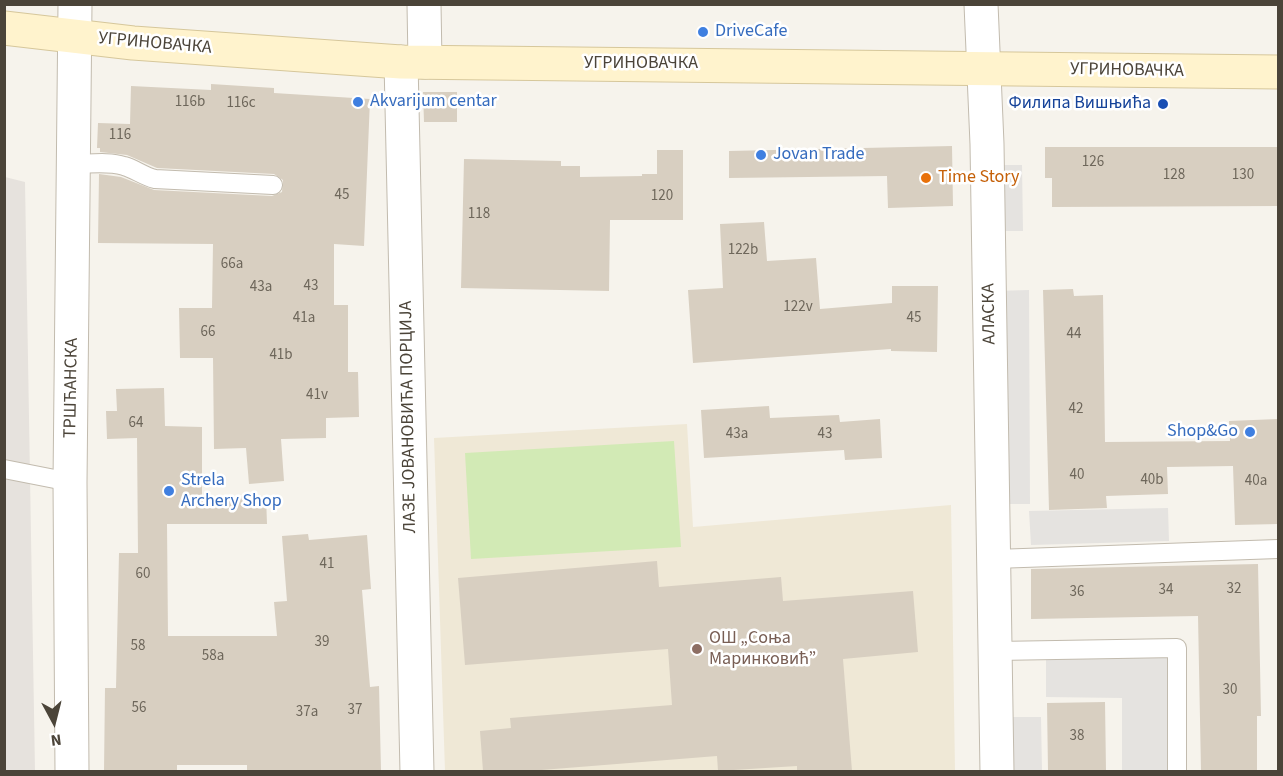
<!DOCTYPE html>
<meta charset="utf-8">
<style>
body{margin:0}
#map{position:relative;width:1283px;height:776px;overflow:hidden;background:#f6f3ec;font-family:"Source Sans 3",sans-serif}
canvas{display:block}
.frame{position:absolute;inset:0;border:6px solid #4b4439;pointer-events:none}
.north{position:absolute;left:24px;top:692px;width:60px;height:60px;-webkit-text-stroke:4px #fff;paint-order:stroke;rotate:173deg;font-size:16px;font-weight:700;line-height:24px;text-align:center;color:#4b4439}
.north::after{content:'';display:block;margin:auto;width:21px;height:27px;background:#4b4439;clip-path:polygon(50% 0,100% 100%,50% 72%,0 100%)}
</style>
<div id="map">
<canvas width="1283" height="776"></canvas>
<div class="frame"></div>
<div class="north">N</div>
</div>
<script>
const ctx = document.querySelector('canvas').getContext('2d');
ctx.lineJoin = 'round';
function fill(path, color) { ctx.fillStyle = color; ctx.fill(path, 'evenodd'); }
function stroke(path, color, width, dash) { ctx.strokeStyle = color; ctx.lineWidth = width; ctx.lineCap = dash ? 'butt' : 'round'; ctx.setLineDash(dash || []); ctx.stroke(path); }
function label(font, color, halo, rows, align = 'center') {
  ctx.font = font + ' "Source Sans 3",sans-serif'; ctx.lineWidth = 5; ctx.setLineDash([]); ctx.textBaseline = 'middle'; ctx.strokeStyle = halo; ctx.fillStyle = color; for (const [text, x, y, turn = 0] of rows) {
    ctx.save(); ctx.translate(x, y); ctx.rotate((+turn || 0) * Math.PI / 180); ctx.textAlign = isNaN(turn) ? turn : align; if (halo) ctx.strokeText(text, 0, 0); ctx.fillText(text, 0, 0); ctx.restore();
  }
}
fill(new Path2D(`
 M5,177L25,182L35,771L5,772Z`), '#e6e2dd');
fill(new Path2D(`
 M687,424L693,527L951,505L955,771H445L434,438Z`), '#efe8d6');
fill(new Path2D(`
 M674,441L681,547L471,559L465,453Z`), '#d2eab5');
fill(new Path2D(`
 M994,165H1022L1023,231H996Z
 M1029,290L1030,504H998L995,291Z
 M1168,508L1169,541L1031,545L1029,511Z
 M1173,655V771H1122V698L1046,697V656Z
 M1001,717H1041L1042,771H1002Z`), '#e5e3e0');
fill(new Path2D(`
 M211,84L274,88V93L370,99L364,246L334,244V305H348V372H358L359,417L326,418V438L281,439L284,481L249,484L246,448L214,449L213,358H180L179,308H212L213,244L98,243L99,174L121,177L154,190L272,196L282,192L283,180L274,174L157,168L127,155L100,152V148H97L98,123L130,124L131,86L211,90Z
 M423,92H457V122H424Z
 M952,146L953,206L888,208L887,176L729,178V151Z
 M1045,147H1278V206L1052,207V178H1045Z
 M657,150H683V220H610L609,291L461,288L464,159L561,161V166H580V177L642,176V174H657Z
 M764,222L767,261L816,258L820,309L892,303V286H938L937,352L891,351V349L693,363L688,290L723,288L720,224Z
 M1073,289L1074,296L1103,295L1105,442L1230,441L1229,421L1278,419V524L1235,525L1233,466L1167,467L1168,494L1106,496L1107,508L1049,510L1043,290Z
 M164,388L165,426L202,427V497L266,496L267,524H167L168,636H277L274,602L287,601L282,536L308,534L309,540L367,535L371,589L362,590L370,687L379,686L381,771H247V765H177V771H104L105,688H116L119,553H138L137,438L107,439L106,411H117L116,389Z
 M769,406L770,418L839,415L840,422L880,419L882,458L845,460L844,450L704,458L701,410Z
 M657,561L659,587L781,577L783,601L913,591L918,652L843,659L852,771H797V766L718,771L717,756L529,771H483L480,731L511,728L510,718L672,705L668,649L465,665L458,578Z
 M1258,564L1261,716H1257V771H1201L1198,616L1031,619V569Z
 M1105,702L1106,771H1048L1047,703Z`), '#d8cfc1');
const lane = new Path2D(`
 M75,164C90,164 108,161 124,166C135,169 143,176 155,179L273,185
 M4,469L70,482
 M995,559L1278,549
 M996,651L1177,648V772`);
const street = new Path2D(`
 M424,4L425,62
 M981,4L987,144L997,772
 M401,62L417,772
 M72,772L70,482L75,4`);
const secondary = new Path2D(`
 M4,28L133,43L401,62L1278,72`);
stroke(lane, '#c2bbae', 20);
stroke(street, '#c2bbae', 35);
stroke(secondary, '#d6c79b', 35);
stroke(lane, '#fff', 18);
stroke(street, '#fff', 33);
stroke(secondary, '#fff3cd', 33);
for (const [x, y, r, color] of [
 [703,32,6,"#3f7fe0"],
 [358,102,6,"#3f7fe0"],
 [1163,104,6,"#1a4fb4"],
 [761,155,6,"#3f7fe0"],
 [926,178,6,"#e8710a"],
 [1250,432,6,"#3f7fe0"],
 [169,491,6,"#3f7fe0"],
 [697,649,6,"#8d6e63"]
]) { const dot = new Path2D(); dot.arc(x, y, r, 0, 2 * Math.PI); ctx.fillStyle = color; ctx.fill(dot); stroke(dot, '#fff', 2); }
label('15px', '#6e675b', null, [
 ["116b",190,103],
 ["116c",241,104],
 ["116",120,136],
 ["126",1093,163],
 ["128",1174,176],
 ["130",1243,176],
 ["45",342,196],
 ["120",662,197],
 ["118",479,215],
 ["122b",743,251],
 ["66a",232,265],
 ["43",311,287],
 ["43a",261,288],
 ["122v",798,308],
 ["41a",304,319],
 ["45",914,319],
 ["66",208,333],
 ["44",1074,335],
 ["41b",281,356],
 ["41v",317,396],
 ["42",1076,410],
 ["64",136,424],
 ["43a",737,435],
 ["43",825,435],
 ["40",1077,476],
 ["40b",1152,481],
 ["40a",1256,482],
 ["41",327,565],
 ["60",143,575],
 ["32",1234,590],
 ["34",1166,591],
 ["36",1077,593],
 ["39",322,643],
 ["58",138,647],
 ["58a",213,657],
 ["30",1230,691],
 ["56",139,709],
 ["37",355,711],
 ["37a",307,713],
 ["38",1077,737]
]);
label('18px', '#366cbe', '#fff', [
 ["DriveCafe",715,32],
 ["Akvarijum centar",370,102],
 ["Jovan Trade",773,155],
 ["Shop&Go",1238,432,"right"],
 ["Strela",181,481],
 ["Archery Shop",181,502]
], 'left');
label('18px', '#4b4439', '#fff', [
 ["УГРИНОВАЧКА",155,44,5],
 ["УГРИНОВАЧКА",641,64],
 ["УГРИНОВАЧКА",1127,71,1],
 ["АЛАСКА",990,314,-91],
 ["ТРШЋАНСКА",72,388,-89],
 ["ЛАЗЕ ЈОВАНОВИЋА ПОРЦИЈА",409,417,-91]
]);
label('18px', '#164399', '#fff', [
 ["Филипа Вишњића",1151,104]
], 'right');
label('18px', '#c56008', '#fff', [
 ["Time Story",938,178]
], 'left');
label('18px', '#785e54', '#fff', [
 ["ОШ „Соња",709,639],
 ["Маринковић”",709,660]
], 'left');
</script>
